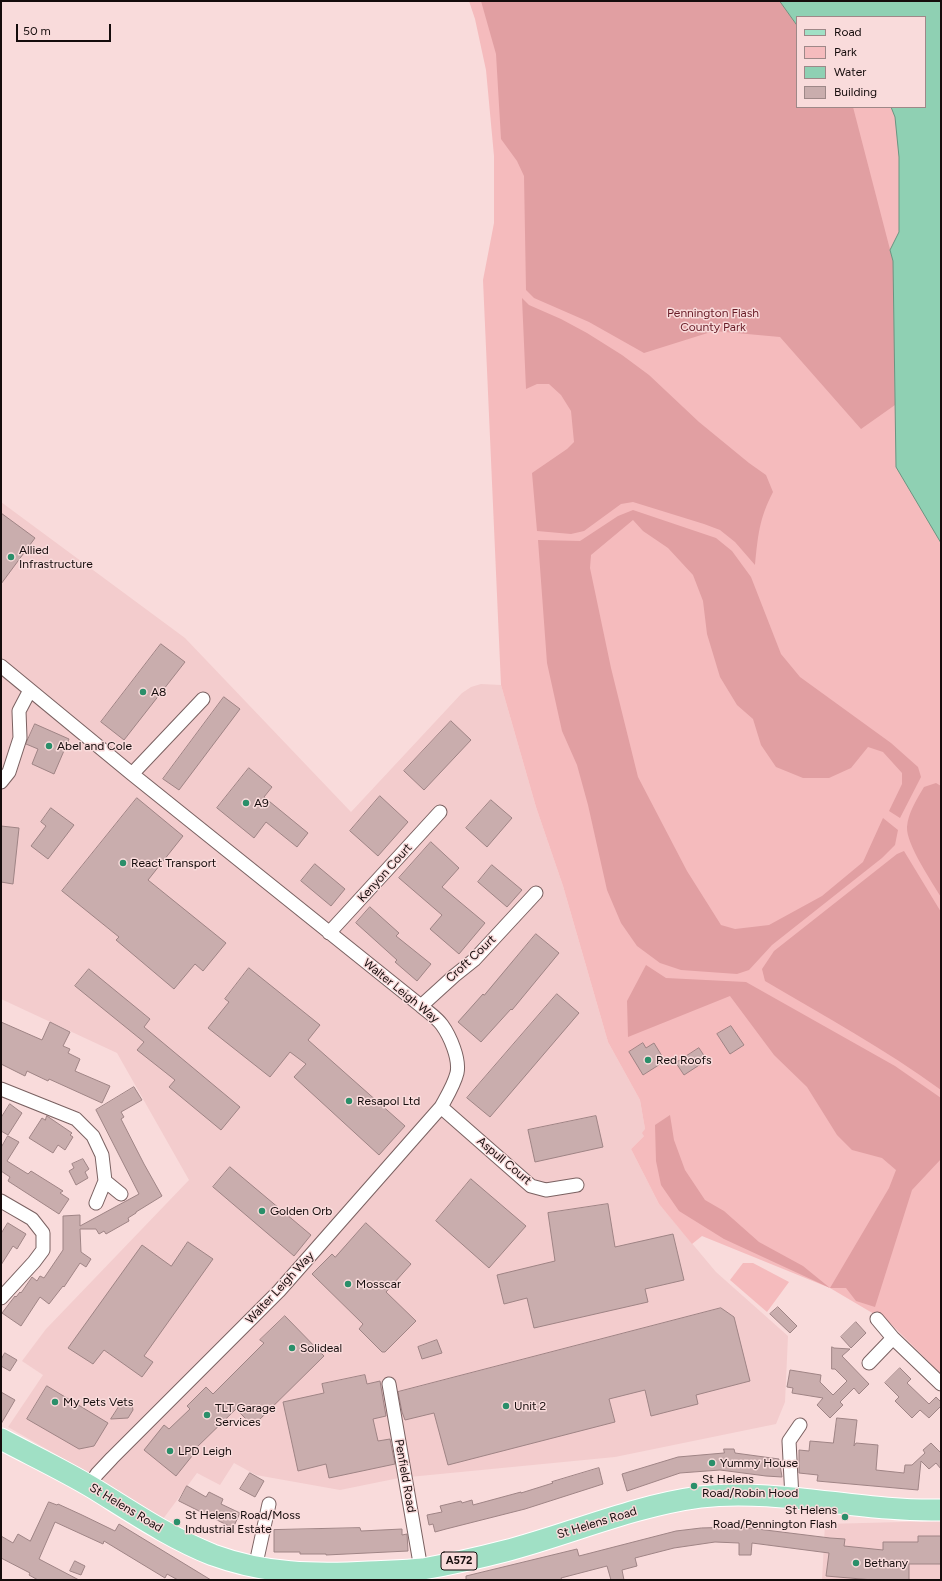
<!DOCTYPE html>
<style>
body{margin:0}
#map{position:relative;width:942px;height:1581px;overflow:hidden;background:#f9dbdb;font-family:Figtree,sans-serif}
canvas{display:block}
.frame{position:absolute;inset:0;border:2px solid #150c0c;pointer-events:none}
.legend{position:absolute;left:796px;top:16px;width:130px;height:92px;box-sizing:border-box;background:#f9dbdb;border:1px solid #9e8888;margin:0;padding:5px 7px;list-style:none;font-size:12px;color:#150c0c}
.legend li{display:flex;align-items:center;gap:8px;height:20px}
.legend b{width:20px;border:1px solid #9e8888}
.scale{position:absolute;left:16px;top:24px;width:95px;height:18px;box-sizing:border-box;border:2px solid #150c0c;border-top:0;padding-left:5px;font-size:12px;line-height:14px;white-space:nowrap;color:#150c0c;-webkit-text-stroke:3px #f9dbdb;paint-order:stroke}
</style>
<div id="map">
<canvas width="942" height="1581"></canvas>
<div class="frame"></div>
<ul class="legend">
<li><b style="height:5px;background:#a0e0c5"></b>Road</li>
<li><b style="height:11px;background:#f5bbbd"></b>Park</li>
<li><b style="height:11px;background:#8fd0b3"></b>Water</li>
<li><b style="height:11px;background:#c9adad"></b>Building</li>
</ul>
<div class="scale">50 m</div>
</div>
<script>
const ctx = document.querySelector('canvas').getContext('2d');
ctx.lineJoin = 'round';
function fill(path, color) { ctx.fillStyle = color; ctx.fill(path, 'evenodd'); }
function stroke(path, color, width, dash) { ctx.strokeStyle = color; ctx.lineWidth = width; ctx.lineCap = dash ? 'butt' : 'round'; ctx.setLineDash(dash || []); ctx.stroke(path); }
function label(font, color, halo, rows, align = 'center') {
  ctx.font = font + ' Figtree,sans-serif'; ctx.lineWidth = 3; ctx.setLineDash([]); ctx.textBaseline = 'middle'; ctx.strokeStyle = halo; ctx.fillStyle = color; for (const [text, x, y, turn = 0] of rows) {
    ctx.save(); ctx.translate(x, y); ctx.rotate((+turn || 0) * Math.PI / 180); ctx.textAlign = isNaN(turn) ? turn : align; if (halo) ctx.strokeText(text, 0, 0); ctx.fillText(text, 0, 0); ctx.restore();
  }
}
fill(new Path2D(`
 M1,502L185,638L351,812L462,693L471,687L481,684L501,685L536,807L563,886L608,1042L640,1100L645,1129L644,1136L631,1149L659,1204L716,1272L788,1336L785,1402L776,1424L615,1457L399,1478L340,1490L256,1475L234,1463L220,1485L197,1473L163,1519L78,1467L8,1427L43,1375L22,1361L46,1329L189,1180L117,1053L1,999Z
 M941,1521V1580H822L825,1524Z`), '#f3cccd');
fill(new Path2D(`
 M469,1H941V1374L891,1324L830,1288L702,1236L692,1244L659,1204L631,1149L644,1136L642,1133L645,1129L640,1100L608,1042L563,886L536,807L501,685L483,280L494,223V156L486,70L475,19ZM797,17H925V107H797Z
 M743,1263H753L789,1282L767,1312L730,1280Z`), '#f5bbbd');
fill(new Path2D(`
 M481,1H780L797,25V107H853L893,261L895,405L861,429L780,337L714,331L644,353L589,322L534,298L526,290L524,176L517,161L501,139L496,54Z
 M522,298L529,305L561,319L587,333L622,355L649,375L699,422L749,463L766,475L773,492C759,519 758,536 755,565L735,542L720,530L704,524L633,502L621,504L584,531L571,534L537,531L532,473L567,449L574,442L571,411L561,395L549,384H537L526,389Z
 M633,510L716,538L732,551L751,577L781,654L800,677L891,743L918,767L921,777L900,818L889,811L902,784V773L883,752L868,747L851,768L829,778H803L776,767L761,745L753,719L737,705L720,677L707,634L703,601L693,575L668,548L643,531L633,520L591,555L590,568L611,668L638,777L687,871L721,925L735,929L769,925L822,896L863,862L883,818L898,830L895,845L882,858L772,945L749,970L737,974L681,970L660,963L637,946L621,923L607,890L588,805L577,765L562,731L547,663L538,540L580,541L618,516Z
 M936,783L941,786V897C932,882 906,844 907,827C908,813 917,799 924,787Z
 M904,851L941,912V1090C885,1049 824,1016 765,981L762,969L774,951L897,854Z
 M646,965L666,978L746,982L895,1066L941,1098V1159L912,1190L875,1307L856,1301L846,1288H830L724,1239L679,1211L661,1185L656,1161L655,1125L670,1115L674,1140L685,1170L705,1200L724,1211L759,1242L803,1266L830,1288L889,1188L896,1170L882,1158L852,1150L837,1135L807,1087L774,1055L730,996L628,1037L627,1001Z`), '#e19fa2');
const water = new Path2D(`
 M780,1H941V543L896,467L893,261L890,250L899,232V157L895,117L891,107H925V17H797V25Z`);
fill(water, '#8fd0b3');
stroke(water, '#6a9581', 1);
const building = new Path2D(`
 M1,513L35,538L1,584Z
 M161,644L185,662L124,740L101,722Z
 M224,697L240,709L179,790L163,779Z
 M451,721L471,740L424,790L404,771Z
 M35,724L69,739L54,774L32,764L38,749L26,744Z
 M249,768L272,787L264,797L308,833L297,847L266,822L254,838L217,808Z
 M380,796L408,822L378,856L350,831Z
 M137,798L183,836L148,880L226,943L203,971L195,964L174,989L116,940L119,937L62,891Z
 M491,800L512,818L487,847L466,828Z
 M51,808L74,825L48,859L31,846L46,826L41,822Z
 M1,826L19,828L13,884L1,882Z
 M431,842L459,868L442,887L485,923L459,954L430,929L442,915L399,878Z
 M315,864L345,889L331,906L301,881Z
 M492,865L522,890L507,907L478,882Z
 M370,907L399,933L396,936L431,964L417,981L395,962L397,960L356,923Z
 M536,934L559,953L512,1010L511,1009L481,1042L458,1022L483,994L484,995Z
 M249,968L320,1025L308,1040L405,1126L379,1155L294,1077L306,1064L290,1052L270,1077L208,1028L229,1002L225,999Z
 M89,969L150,1019L144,1027L240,1107L221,1130L169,1087L175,1080L137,1050L144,1042L75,986Z
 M557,994L579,1013L490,1117L467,1098Z
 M1,1022L42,1040L50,1022L70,1032L63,1046L70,1049L68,1053L80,1059L75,1071L110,1086L102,1103L49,1079L48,1081L27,1071L25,1076L1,1064Z
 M731,1026L744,1045L730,1054L717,1034Z
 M643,1043L646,1048L654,1043L665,1061L643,1075L629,1052Z
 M699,1048L707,1060L684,1075L676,1063Z
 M134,1087L142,1100L121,1112L124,1117L121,1119L144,1164L162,1196L136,1212V1213L128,1218L129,1221L106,1234L104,1231L99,1234L96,1229H80L81,1252L91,1259L86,1267L80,1263L64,1287L63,1286L49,1304L40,1297L21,1326L2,1313L15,1296L16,1297L20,1292L21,1293L32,1277L37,1281L40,1276L44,1278L63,1250V1216L80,1215V1226L139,1194L96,1110Z
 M10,1104L22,1113L8,1135L1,1131V1118Z
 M47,1116L72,1133L70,1135L73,1137L65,1150L58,1145L53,1153L29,1138L42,1118L45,1120Z
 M596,1116L603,1147L535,1162L528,1130Z
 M8,1136L19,1142L7,1161L28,1174L31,1171L63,1191L60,1193L69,1199L59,1214L8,1181L10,1177L1,1171V1148Z
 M83,1159L89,1169L85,1172L88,1178L76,1185L69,1171L74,1168L72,1164Z
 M230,1167L311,1235L294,1256L213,1187Z
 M471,1179L526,1226L489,1268L436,1221Z
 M608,1204L615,1247L673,1234L684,1280L645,1289L648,1302L534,1328L527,1298L504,1304L497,1275L555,1261L548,1213Z
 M8,1223L26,1234L17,1249L13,1246L1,1265V1234Z
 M366,1223L411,1264L386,1292L416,1321L385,1352H382L359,1329L363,1324L312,1274L332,1254L335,1257Z
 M188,1242L213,1259L144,1356L153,1362L142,1377L104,1350L93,1364L68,1348L142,1245L171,1266Z
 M778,1307L797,1326L790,1333L770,1314Z
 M721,1308L734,1317L750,1381L696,1395L698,1404L651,1416L645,1390L609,1399L615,1422L448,1465L434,1413L405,1420L402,1412L398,1392Z
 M285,1316L324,1356L253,1426L236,1409L194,1450L196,1451L176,1476L144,1450L164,1425L169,1429L190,1409L187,1406L206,1387L213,1394L264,1343L260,1340Z
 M856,1322L866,1333L851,1348L841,1337Z
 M437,1340L442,1353L422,1359L418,1347Z
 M832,1347L834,1348L850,1349L842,1356L869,1384L859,1394L854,1388L840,1402L843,1405L830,1418L817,1405L823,1398L792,1393L793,1388L787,1387L790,1370L821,1375L820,1382L833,1395L847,1381L835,1369H832Z
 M5,1353L17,1360L10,1371L1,1366V1360Z
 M900,1368L911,1379L907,1383L929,1404L936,1397L941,1402V1406L929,1418L920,1410L912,1418L895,1401L899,1397L885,1383Z
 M365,1375L367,1384L380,1381L386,1416L373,1419L378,1441L390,1439L395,1464L329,1478L326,1464L298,1471L283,1402L324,1393L322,1384Z
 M47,1386L108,1423L94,1446L79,1449L27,1419Z
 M1,1392L15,1400L1,1424Z
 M124,1399L132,1404L133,1410L128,1418L111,1419Z
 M837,1418L857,1420L854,1446L856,1443L878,1445L876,1470L904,1473L905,1465H912L925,1453L923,1450L931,1443L941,1453V1469L936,1463L929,1469L921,1461L918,1490L817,1481L818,1475L799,1473V1450L809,1451L810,1441L833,1443Z
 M724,1449H734L735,1453L779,1459L782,1477L766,1476L720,1470L680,1473L627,1491L622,1474L678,1457L724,1453Z
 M599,1468L603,1484L525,1509L446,1529L435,1532L433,1524L429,1525L427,1515L442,1512L440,1506L461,1501L462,1503L472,1500L473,1505L521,1492V1493L553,1483L552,1482Z
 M250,1473L264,1481L255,1497L240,1489Z
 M187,1486L206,1497L209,1492L223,1499L221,1504L240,1513L233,1528L179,1501Z
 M49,1502L57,1505L58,1504L82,1515L115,1531L119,1524L211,1580H178L167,1574L165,1578L104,1541L103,1544L55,1522L39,1559L79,1580H38L29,1575L30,1573L1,1558V1536L13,1543L18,1534L30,1541Z
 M741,1527L830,1538L845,1539L844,1546L883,1550V1542H918V1536H941V1564H909V1580H873L826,1576L829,1553L752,1543L751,1555H739V1543L715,1542L674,1548L635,1558L637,1566L622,1570L624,1580H611L607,1566L561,1578L562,1580H466V1576L577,1549L579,1556L676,1531L701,1528Z
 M360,1528L361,1531L402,1529V1535L407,1534L408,1551L326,1555V1554H300V1552H274V1530Z
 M75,1561L85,1566L81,1575L70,1571Z`);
fill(building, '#c9adad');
stroke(building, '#9f8485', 1);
const street = new Path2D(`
 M1,666L132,774L421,1006C428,1012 437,1018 442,1025C450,1036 460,1059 457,1073C454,1085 447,1096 441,1107L279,1291L112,1458L97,1474L89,1486
 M132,774L203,699
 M1,782L9,772L20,738L19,711L30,690
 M329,933L440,812
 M421,1006L454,976L474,960L536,893
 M1,1089L76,1119L93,1136L102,1155L105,1181L96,1203
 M441,1107L531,1186L546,1190L577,1185
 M105,1181L121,1194
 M1,1201L32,1219L43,1233V1250L34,1262L1,1298
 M877,1319L893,1338L941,1384
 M869,1363L893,1338
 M389,1384L421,1569
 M792,1498L789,1441L800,1425
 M255,1568L269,1504`);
const primary = new Path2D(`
 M1,1439C31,1455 63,1470 93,1488C132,1512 170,1538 213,1555C265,1574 314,1575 369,1572C387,1571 405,1571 423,1569C451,1564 478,1558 505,1551C570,1534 633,1506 700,1497C780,1488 860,1512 941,1510`);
stroke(street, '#7a6161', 15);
stroke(primary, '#fff', 23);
stroke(street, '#fff', 13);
stroke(primary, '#a0e0c5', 21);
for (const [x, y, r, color] of [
 [11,557,4,"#2a8f6a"],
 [143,692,4,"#2a8f6a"],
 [49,746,4,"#2a8f6a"],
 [246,803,4,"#2a8f6a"],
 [123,863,4,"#2a8f6a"],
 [648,1060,4,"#2a8f6a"],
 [349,1101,4,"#2a8f6a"],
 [262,1211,4,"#2a8f6a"],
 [348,1284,4,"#2a8f6a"],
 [292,1348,4,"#2a8f6a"],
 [55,1402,4,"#2a8f6a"],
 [506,1406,4,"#2a8f6a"],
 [207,1415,4,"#2a8f6a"],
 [170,1451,4,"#2a8f6a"],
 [712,1463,4,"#2a8f6a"],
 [694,1486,4,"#2a8f6a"],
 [845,1517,4,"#2a8f6a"],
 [177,1522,4,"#2a8f6a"],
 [856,1563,4,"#2a8f6a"]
]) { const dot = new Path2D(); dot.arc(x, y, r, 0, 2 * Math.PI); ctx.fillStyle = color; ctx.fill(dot); stroke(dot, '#f9dbdb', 1.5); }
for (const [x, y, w] of [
 [459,1561,36]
]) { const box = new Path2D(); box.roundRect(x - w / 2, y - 9, w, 18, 3); ctx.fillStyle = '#f9dbdb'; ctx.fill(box); stroke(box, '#150c0c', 1); }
label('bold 11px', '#150c0c', null, [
 ["A572",459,1561]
]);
label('12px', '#671b26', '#f9dbdb', [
 ["Pennington Flash",713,313],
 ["County Park",713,327]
]);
label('12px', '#150c0c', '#f9dbdb', [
 ["Allied",19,550],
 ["Infrastructure",19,564],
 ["A8",151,692],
 ["Abel and Cole",57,746],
 ["A9",254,803],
 ["React Transport",131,863],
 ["Red Roofs",656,1060],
 ["Resapol Ltd",357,1101],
 ["Golden Orb",270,1211],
 ["Mosscar",356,1284],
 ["Solideal",300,1348],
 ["My Pets Vets",63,1402],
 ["Unit 2",514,1406],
 ["TLT Garage",215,1408],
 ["Services",215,1422],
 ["LPD Leigh",178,1451],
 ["Yummy House",720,1463],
 ["St Helens",702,1479],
 ["Road/Robin Hood",702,1493],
 ["St Helens",837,1510,"right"],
 ["Road/Pennington Flash",837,1524,"right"],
 ["St Helens Road/Moss",185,1515],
 ["Industrial Estate",185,1529],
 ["Bethany",864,1563]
], 'left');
label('12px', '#150c0c', '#f9dbdb', [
 ["Kenyon Court",385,873,-48],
 ["Croft Court",471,959,-43],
 ["Walter Leigh Way",401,991,39],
 ["Aspull Court",504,1161,40],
 ["Walter Leigh Way",280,1288,-47],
 ["Penfield Road",405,1476,80],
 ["St Helens Road",126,1508,31],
 ["St Helens Road",597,1523,-17]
]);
</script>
